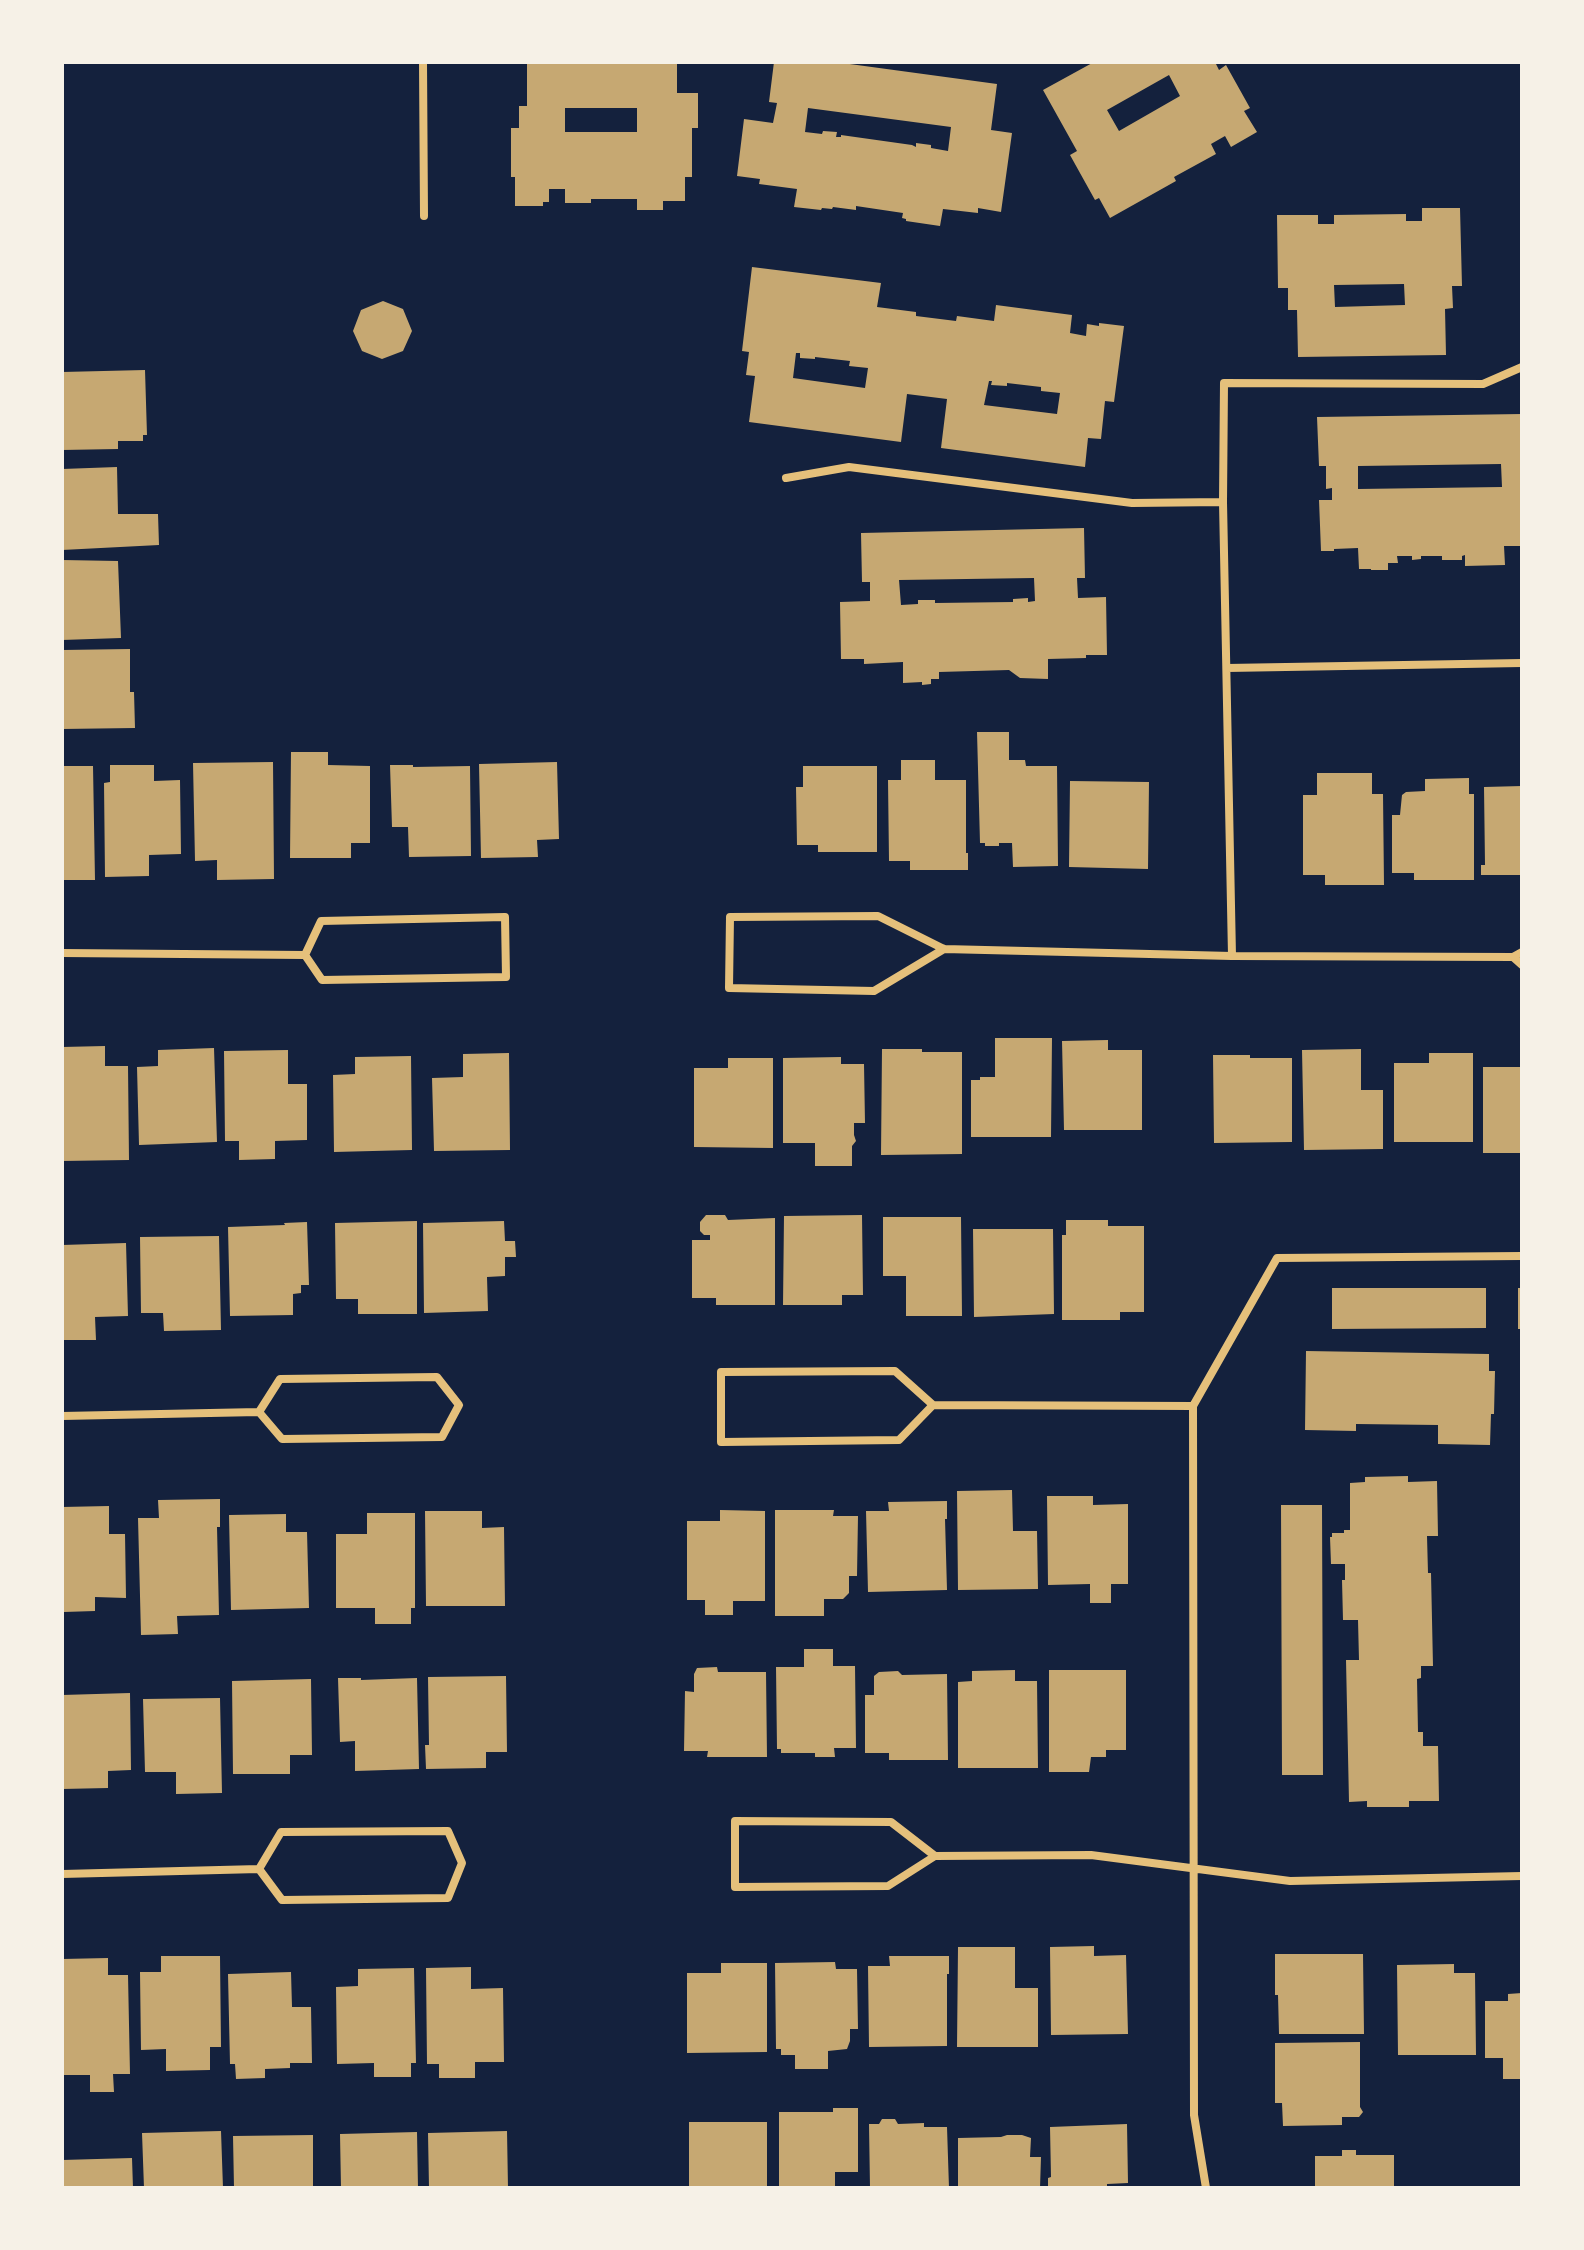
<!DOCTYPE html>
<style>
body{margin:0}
#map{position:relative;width:1584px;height:2250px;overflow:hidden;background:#14213d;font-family:"Nunito Sans",sans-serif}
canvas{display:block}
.frame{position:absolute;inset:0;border:64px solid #f6f1e7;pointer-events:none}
</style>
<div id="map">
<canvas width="1584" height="2250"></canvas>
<div class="frame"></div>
</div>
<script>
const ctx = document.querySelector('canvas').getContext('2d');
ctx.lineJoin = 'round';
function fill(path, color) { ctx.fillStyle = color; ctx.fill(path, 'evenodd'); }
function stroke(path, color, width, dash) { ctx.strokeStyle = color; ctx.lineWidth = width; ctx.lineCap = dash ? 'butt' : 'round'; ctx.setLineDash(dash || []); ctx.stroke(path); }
fill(new Path2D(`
 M527,62H677V93H698V128H692V177H685V201H663V210H637V199H591V203H565V189H549V202H543V206H515V177H511V128H519V106H527ZM565,108H637V132H565Z
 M774,62H835L997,84L991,130L1012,133L1001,212L978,208V213L943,209L940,226L906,221V219L902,218L903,213L856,206V210L833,207L832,209L822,208L821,210L794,207L797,189L759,184L760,179L737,176L744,119L773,123L777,103L769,102ZM808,108L951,127L948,151L931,148V145L916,143V147L912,145L841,135V137H836L837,132L823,131L822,134L805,132Z
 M1094,62H1215L1219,70L1226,65L1250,108L1244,111L1257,132L1231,147L1225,136L1211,144L1216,154L1174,177L1176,181L1110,218L1099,198L1095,200L1070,155L1077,151L1043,90ZM1169,75L1180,96L1119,131L1107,110Z
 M1422,208H1460L1462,286H1452L1453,308L1445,309L1446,355L1298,357L1297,310H1288V288H1278L1277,215H1318V224H1334V215L1406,214V221H1422ZM1404,284L1405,305L1335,307L1334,285Z
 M752,267L881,283L877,307L916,312V316L956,321L957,316L994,321L996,305L1072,315L1070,333L1086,336L1087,324L1099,326V323L1124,326L1114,402L1105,401L1101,439L1088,438L1085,467L941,448L947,399L907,394L901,442L749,422L755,376L746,375L749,352L742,351ZM796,353H800V358L815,359V357L850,361L849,366L868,368L865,388L793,378ZM989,381H992L991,385L1007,386V383L1041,387V391L1060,393L1057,414L984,405Z
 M383,301L403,309L412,331L403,351L382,359L362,351L353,331L361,310Z
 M145,370L147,435H143V441H118V449L62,450V372Z
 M1522,414V546H1504L1505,565L1465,566V555L1462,556V560H1442V556H1421V559L1412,560V556H1397L1398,563H1388V570H1371V569H1359L1358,548L1334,549V551H1321L1319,500H1332V488L1326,489V466H1319L1317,417ZM1501,464L1502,487L1358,489V466Z
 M117,467L118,514H158L159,545L62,550V469Z
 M1084,528L1085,578H1077L1078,598L1106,597L1107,655H1086V658L1048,659V679L1020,678L1009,670L939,672V679H931V684L922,685V682L903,683V662L864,664V659H841L840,602L870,601V582H862L861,533ZM1034,578L1035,601L1028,602V598L1013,599V602L935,603V600H918V604L901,605L899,580Z
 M62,560L118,561L121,638L62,640Z
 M130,649V692H134L135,728L62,729V650Z
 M977,732H1009V760H1025L1026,766H1057L1058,866L1013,867L1012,843H999V846H985V843H980Z
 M291,752H328V765L370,766V843H351V858H290Z
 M901,760H935V780H966V853H968V870H910V861H889L888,780H901Z
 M273,762L274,879L217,880V860L195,861L193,763Z
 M557,762L559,839L537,840L538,857L481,858L479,764Z
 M110,765H154V781L180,780L181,854L149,855V876L105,877L104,783L110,782Z
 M390,765H413V767L470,766L471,856L409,857L408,827H392Z
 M62,766H93L95,880H62Z
 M803,766H877V852H818V845H797L796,787H803Z
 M1317,773H1372V794H1383L1384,885H1325V875H1303V795H1317Z
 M1469,778V794H1474V880H1414V873H1392V815H1400L1402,795L1406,792L1425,791V779Z
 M1070,781L1149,782L1148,869L1069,867Z
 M1522,786V875H1481V865H1485L1484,787Z
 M995,1038H1052L1051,1137H971V1080H980V1077H995Z
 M1108,1040V1050H1142V1130H1064L1062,1041Z
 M105,1046V1066H128L129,1160L62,1161V1047Z
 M214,1048L217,1142L139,1145L137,1067L158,1066V1050Z
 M882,1049H922V1052H962V1154L881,1155Z
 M1361,1049V1090H1383V1149L1304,1150L1302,1050Z
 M288,1050V1084H307V1140L275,1141V1159L239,1160V1141H225L224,1051Z
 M509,1053L510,1150L434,1151L432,1078L463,1077V1054Z
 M1429,1053H1473V1142H1394V1063H1429Z
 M1213,1055H1250V1058H1292V1142L1214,1143Z
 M411,1056L412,1150L334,1152L333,1075L355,1074V1057Z
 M841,1057V1064H864L865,1123H854V1135L856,1141L852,1146V1166H815V1143H783V1058Z
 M728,1058H773V1148L694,1147V1068H728Z
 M1483,1067H1522V1153H1483Z
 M706,1215H725L728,1220L775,1218V1305H716V1298H692V1240H710V1235H704L700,1231V1222Z
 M862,1215L863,1295H842V1305H783L784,1216Z
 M883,1217H961L962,1316H906V1276H883Z
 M1066,1220H1108V1226H1144V1312H1120V1320H1062V1235H1066Z
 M417,1221V1314H358V1299H336L335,1223Z
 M504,1221L505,1241H515L516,1257H505V1276L487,1277L488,1311L424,1313L423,1223Z
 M307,1222L309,1285H301V1293L293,1294V1315L230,1316L228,1227L285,1225L284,1223Z
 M973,1229H1053L1054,1314L974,1317Z
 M219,1236L221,1330L164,1331L163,1313H141L140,1237Z
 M126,1243L128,1316L95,1317L96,1340H62V1245Z
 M1332,1288H1486V1328L1332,1329Z
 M1518,1288H1522V1329H1518Z
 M1306,1351L1489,1354V1371H1495L1494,1414H1491L1490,1445L1438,1444V1425L1356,1424V1431L1305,1430Z
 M1408,1476V1482L1437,1481L1438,1536H1427L1428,1573H1431L1433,1666H1421V1678L1417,1679L1418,1732H1423V1746H1438L1439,1801H1409V1807H1367V1801L1349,1802L1346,1660H1359L1358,1620H1343L1342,1580H1345V1564H1331L1330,1537H1332V1533H1344V1530H1350V1483L1365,1482V1477Z
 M1012,1490L1013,1531H1037L1038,1589L958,1590L957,1491Z
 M1047,1496H1093V1505L1128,1504V1584H1111V1603H1090V1584L1048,1585Z
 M220,1499V1527H217L219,1615L177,1616L178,1634L141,1635L138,1518H159L158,1500Z
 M947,1501V1519H945L947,1590L868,1592L866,1511H889L888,1502Z
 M1281,1505H1322L1323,1775H1282Z
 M109,1506V1534H125L126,1598L95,1597V1611L64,1612L62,1507Z
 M720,1510L765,1511V1601H733V1615H705V1600H687V1521H720Z
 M775,1510H834L833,1516H858L857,1576H849V1593L843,1599H824V1616H775Z
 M425,1511H482V1528L504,1527L505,1606H426Z
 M367,1513H415V1608H411V1624H375V1608H336V1534H367Z
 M286,1514V1532H307L309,1608L231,1610L229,1515Z
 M804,1649H833V1666H855L856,1748H834L835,1757H815V1753H781V1749H777L776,1667H804Z
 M717,1667L718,1672H766L767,1757H707L708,1751H684L685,1691L694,1692V1674L697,1668Z
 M1015,1670V1681H1037L1038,1768H958V1682L972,1681V1671Z
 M1049,1670H1126V1750H1106V1757H1091L1089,1772H1049Z
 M898,1671L902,1675L947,1674L948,1760H889V1753H865V1695H874V1676L879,1672Z
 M506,1676L507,1752H486V1768L426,1769L425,1745H429L428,1677Z
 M338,1678H361V1680L417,1678L419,1769L355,1771V1741L340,1742Z
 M311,1679L312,1755H290V1774H233L232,1681Z
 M130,1693L131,1770L108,1771V1788L62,1789V1695Z
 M220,1698L222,1793L176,1794V1772H145L143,1699Z
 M1094,1946V1956L1126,1955L1128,2034L1051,2035L1050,1947Z
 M958,1947H1015V1988H1038V2047H957Z
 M1275,1954H1363L1364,2034H1279L1278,1995H1275Z
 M161,1956H220L221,2047H210V2070L166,2071V2049L141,2050L140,1972H161Z
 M889,1956H949V1974H947V2046L869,2047L868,1966H890Z
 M108,1958V1975H128L130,2074H113L114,2092H90V2075H62V1959Z
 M835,1962L836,1969H857L858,2029H850V2041L847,2049L828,2051V2069H795V2055H781V2049H776L775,1963Z
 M721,1963H767V2052L687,2053V1973H721Z
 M1454,1964V1973H1475L1476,2055H1398L1397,1965Z
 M471,1967V1989L503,1988L504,2062H475V2078H439V2064H427L426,1968Z
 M414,1968L416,2063H411V2077H374V2063L337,2064L336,1987L358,1986V1969Z
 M291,1972L292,2007H311L312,2063H290V2068L265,2069V2078L236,2079L235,2064H230L228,1974Z
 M1522,1993V2079H1503V2058H1485V2001H1508V1994Z
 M1360,2042V2107L1363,2112L1359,2117H1342V2125L1283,2126L1282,2103H1275V2043Z
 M833,2108H858V2172H835V2188H779V2112H833Z
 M882,2119H895L898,2124L924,2123V2127H947L949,2188H870L869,2124H879Z
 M689,2122H767V2188H689Z
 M1127,2124L1128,2183L1107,2184V2188H1048V2178L1051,2177L1050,2127Z
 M221,2131L223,2188H144L142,2133Z
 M507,2131L508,2188H429L428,2133Z
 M417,2132L418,2188H341L340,2134Z
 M313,2135V2188H234L233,2136Z
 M1007,2135H1022L1031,2138L1030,2157H1041L1040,2188H958V2138L1001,2137Z
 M1342,2150H1356V2155H1394V2188H1315V2156H1342Z
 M132,2158L133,2188H62V2160Z`), '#c6a872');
stroke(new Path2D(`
 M423,62L424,216
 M786,478L849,467L1132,503L1223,502
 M1227,668L1522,663
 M505,917L506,977L322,980L305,955L321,921Z
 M944,949L874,991L729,988L730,917L878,916L944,949L1232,956L1513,957L1522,952
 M62,953L305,955
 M1232,956L1223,502L1224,383L1483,384L1522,367
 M1513,957L1522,965
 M437,1377L459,1405L442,1437L282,1439L259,1412L280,1379Z
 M933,1405L899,1440L721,1442V1372L895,1371L933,1405L1193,1406
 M62,1416L259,1412
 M448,1831L462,1863L448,1898L282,1900L259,1869L281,1832Z
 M935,1856L891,1822L735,1821V1887L888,1886L935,1856L1091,1855L1290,1881L1522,1876
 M62,1874L259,1869
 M1206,2188L1194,2115L1193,1406L1277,1258L1522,1256`), '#e5c07b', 8);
</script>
